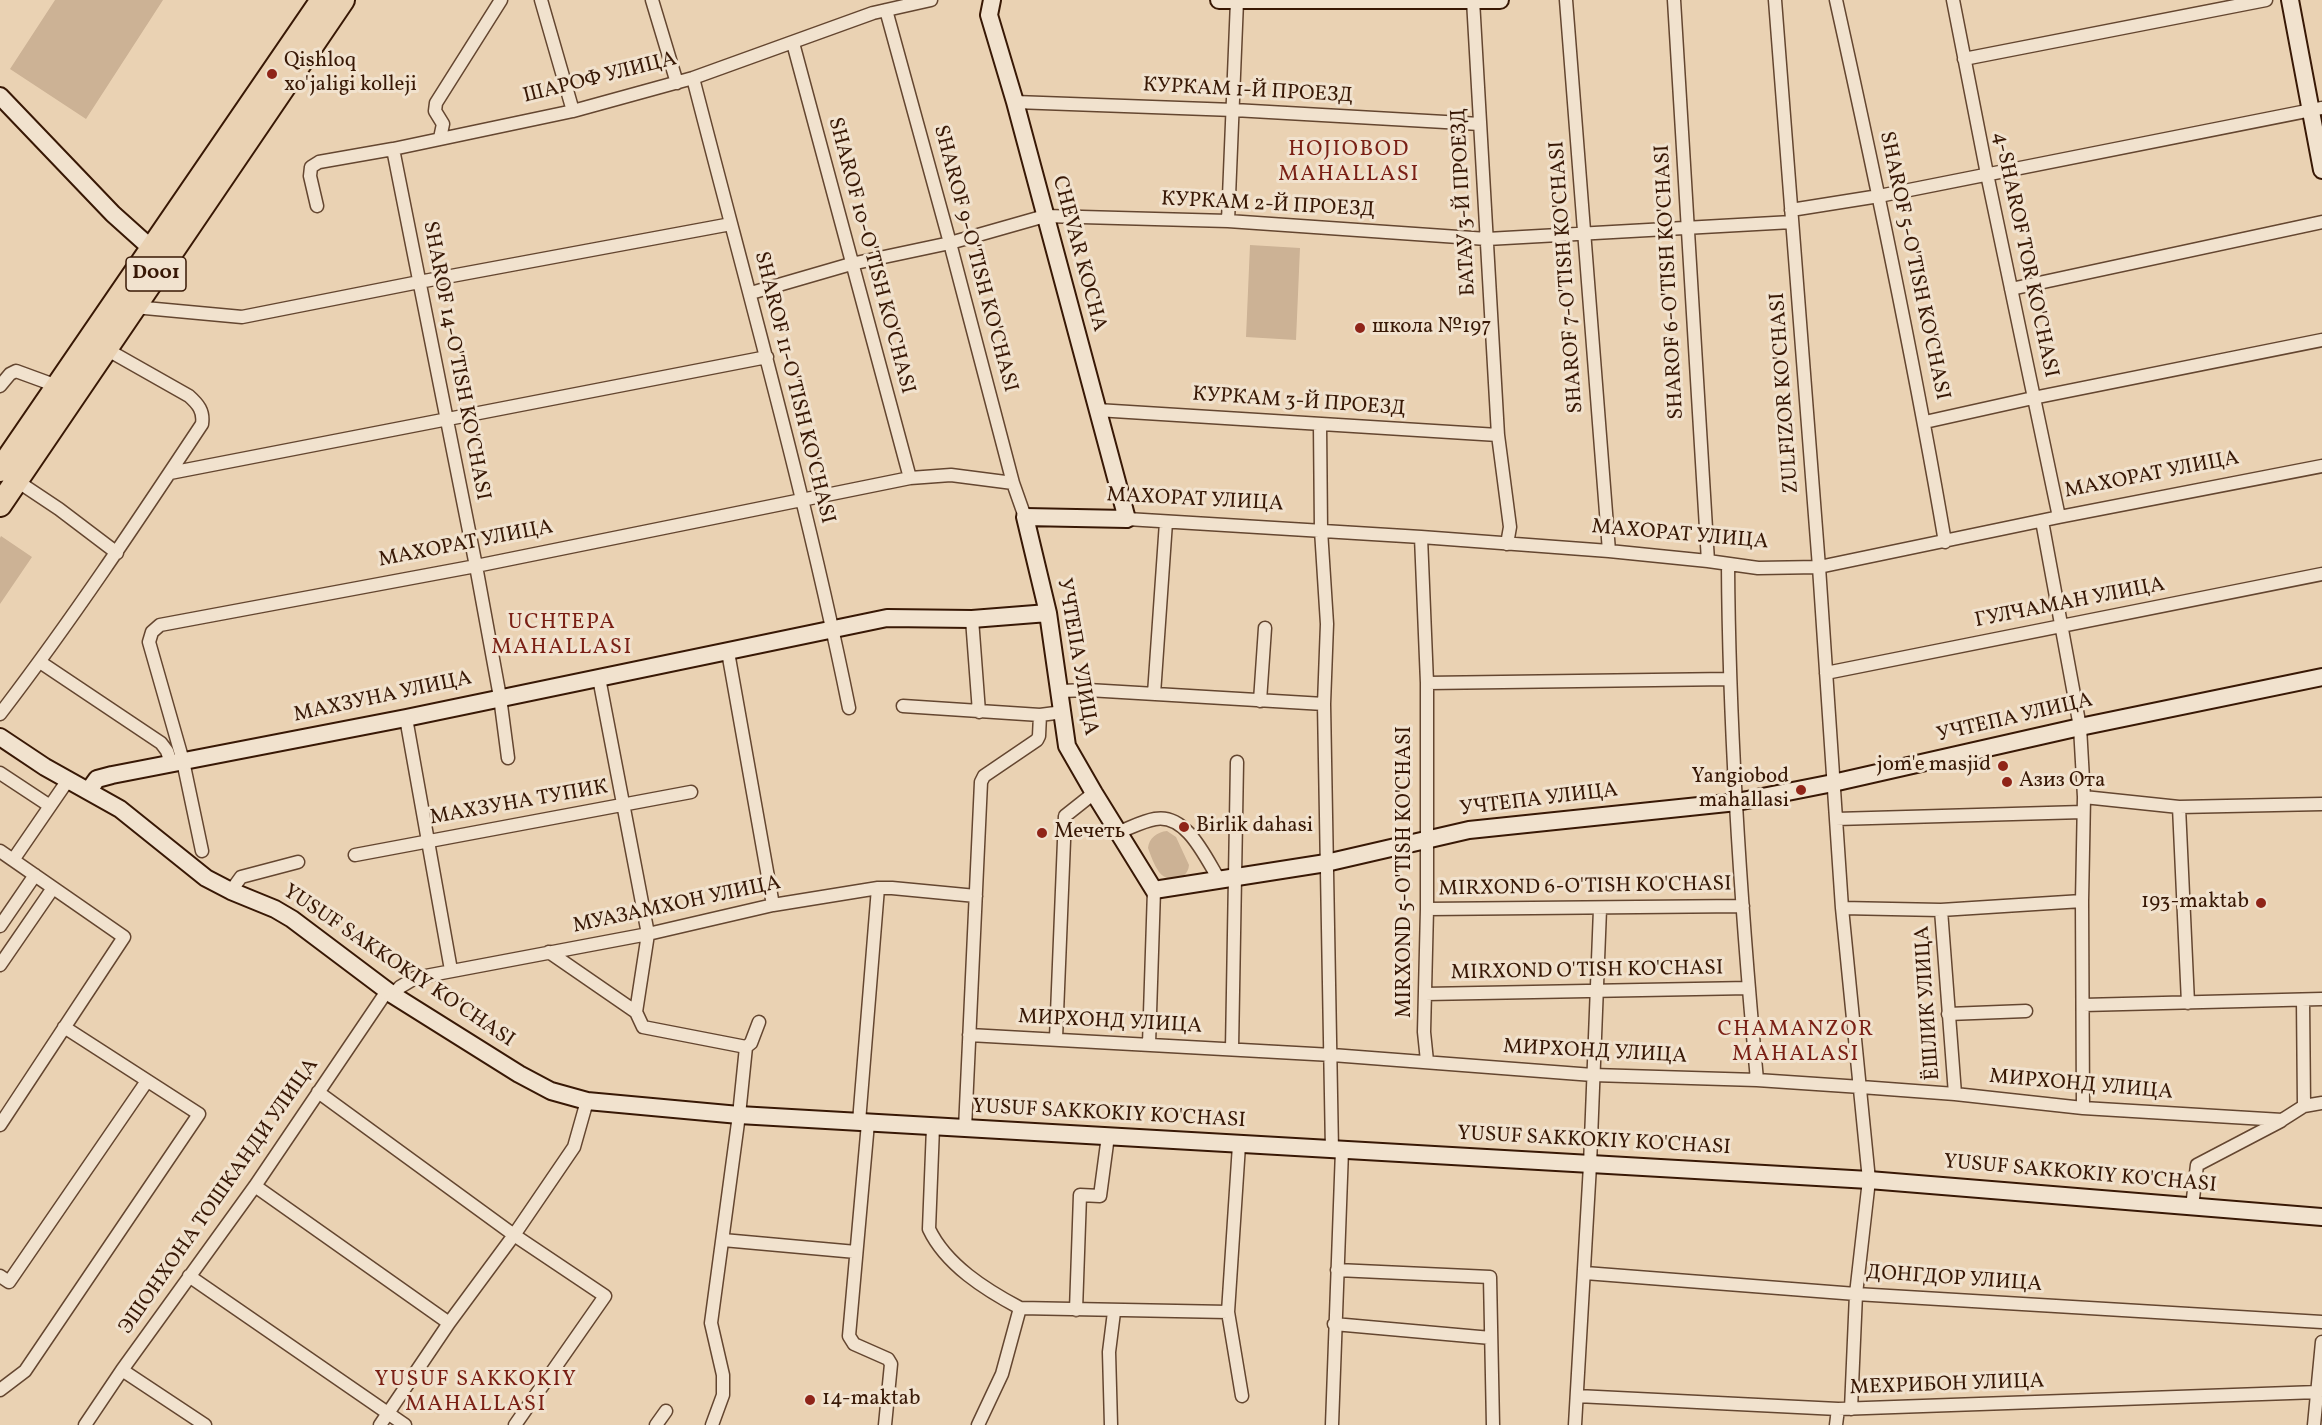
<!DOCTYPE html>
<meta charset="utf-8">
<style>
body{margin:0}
canvas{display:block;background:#ead2b3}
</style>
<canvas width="2322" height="1425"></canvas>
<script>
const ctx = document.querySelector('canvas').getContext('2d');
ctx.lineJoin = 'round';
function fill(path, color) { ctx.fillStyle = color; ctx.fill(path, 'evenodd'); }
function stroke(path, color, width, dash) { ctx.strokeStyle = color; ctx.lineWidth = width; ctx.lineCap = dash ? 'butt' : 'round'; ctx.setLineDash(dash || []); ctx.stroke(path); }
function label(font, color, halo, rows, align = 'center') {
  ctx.font = font + ' Vollkorn,serif'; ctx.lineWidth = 6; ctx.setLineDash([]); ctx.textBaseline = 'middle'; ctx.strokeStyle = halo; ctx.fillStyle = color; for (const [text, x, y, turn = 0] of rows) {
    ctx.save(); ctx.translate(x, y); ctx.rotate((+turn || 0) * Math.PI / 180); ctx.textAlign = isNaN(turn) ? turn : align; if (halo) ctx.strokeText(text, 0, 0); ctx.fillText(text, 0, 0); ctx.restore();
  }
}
fill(new Path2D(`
 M55,0H163L86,119L10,69Z
 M1250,245L1300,248L1296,340L1246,337Z
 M1,536L32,557L0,604V538Z
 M1167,831L1176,837L1189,865C1188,881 1167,883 1159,872C1154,865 1151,856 1148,848C1149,838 1157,832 1167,831Z`), '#ccb295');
const street = new Path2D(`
 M541,0L573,111
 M652,0L677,83
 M1473,0L1498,435L1510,527L1507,544
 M1566,0L1609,551
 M1674,0L1708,561
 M1775,0L1819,567L1842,908L1869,1180L1856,1294L1851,1409
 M1836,0C1876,180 1914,360 1945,542
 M1953,0L1987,174L2059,517
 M886,10L950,243L1013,483L1025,517
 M793,43L910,478
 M1964,59L2266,0
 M693,78C747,288 806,496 849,708
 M1015,102L1234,110L1480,124
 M440,138L443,124L435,111L436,103L501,0
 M393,149L476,566L500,697L508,758
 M317,206L310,176L311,167L319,162L393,149L573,111L693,78L873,13L931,0
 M1791,210L1879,196L2322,108
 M1228,221L1237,1
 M2011,289L2322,222
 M751,293L851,264L950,243L1045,216L1228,221L1487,239L1792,222
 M134,307L242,317L419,282L731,224
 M0,386L10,374L16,371L57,386
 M1097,410L1498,435
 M1925,422L2033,398L2322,340
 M1320,425L1321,530L1327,624L1324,704L1332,1150
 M170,473L767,357
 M17,481L59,509L117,553
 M1127,519L1421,537L1609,551L1708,561L1758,568L1819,567L2059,517L2322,466
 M2042,521L2080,727L2084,797L2082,901L2083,1108
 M1421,537L1427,683V909L1424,1032L1427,1061
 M1728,564C1729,736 1741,908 1757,1080
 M972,619L979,712
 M728,652L773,905
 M40,662L161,743L167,751L171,763
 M1826,673L2322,574
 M599,678L648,934L636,1012
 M1427,683L1729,679
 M1061,691L1088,690L1324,704
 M1154,694L1166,522
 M1260,701L1265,628
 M903,706L1040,715L1063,712
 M0,714C72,620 137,522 202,424C204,411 198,404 189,396L106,349
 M406,718L451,970
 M0,773L50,806
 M2084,797L2179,807L2322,804
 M2179,807L2188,1003
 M1836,819L2083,812
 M1119,832C1130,828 1143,821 1155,819C1187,813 1206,859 1220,881
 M0,851L124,937L0,1125
 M202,851L183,761L149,642L152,632L160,625L476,566L910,478L951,475L1013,483
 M355,855L691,792
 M13,860L68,780
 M231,891L241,877L298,862
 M1842,908L1941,910L2082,901
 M1427,909L1743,906
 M1941,910L1955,1094
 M0,926L35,875
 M549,952L636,1012L643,1027L746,1047
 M0,965L53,888
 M1425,994L1749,988
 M393,995L400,987L415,978L648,934L773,905L878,888H892L976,896
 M2303,1000L2304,1106
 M2083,1005L2322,999
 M1948,1014L2026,1011
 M969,1035L1332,1055L1593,1075L1757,1080L1861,1087L1955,1094L2083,1108L2282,1120L2304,1106L2322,1103
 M1056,1038L1065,816L1094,793
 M1149,1044L1154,890
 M1232,1049L1237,762
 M318,1092L514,1235L605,1296L515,1425
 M859,1122L878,888
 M868,1123L849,1336L854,1344L888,1359L891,1364L885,1425
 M933,1127L929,1229C946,1265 986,1290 1020,1308L1228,1312
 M965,1129L981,782L984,776L1037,740L1039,736L1040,715
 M1239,1145L1228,1312L1242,1396
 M255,1186L449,1323
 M2192,1207L2197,1165L2281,1121
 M723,1240L856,1252
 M1337,1270L1490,1277L1493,1425
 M1585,1273L1856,1294L2322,1322
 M0,1276L9,1282L147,1081
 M189,1276L405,1425
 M1076,1310L1080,1195L1100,1196L1108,1136
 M1334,1324L1491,1338
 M122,1370L205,1425
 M0,1390L25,1371L199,1114L64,1027
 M1577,1396L1838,1409L2318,1392
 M85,1425L122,1370L255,1186L387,991
 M380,1425L449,1323L514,1235L574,1147L587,1101
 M656,1425L666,1411
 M712,1425L723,1395V1375L711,1323L739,1115L746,1047L751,1043L759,1022
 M978,1425L1002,1374L1020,1308
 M1111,1425L1109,1352L1114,1312
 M1332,1425L1342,1150
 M1575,1425L1590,1165L1600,909
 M1836,1425L1838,1409
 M2314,1425L2322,1342`);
const secondary = new Path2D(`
 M992,0L989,15L1015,102L1127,519L1025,517L1048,613L1067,746L1094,793L1154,890L1326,863L1469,830L1737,802L1833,783L2080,727L2322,677
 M1219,0H1500
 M2290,0L2322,170
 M0,96L113,214L152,249
 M0,737L45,767L120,809L206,878L231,891L275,909L292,919L393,995L519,1074L551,1091L587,1101L739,1115L1869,1180L2322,1217
 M89,790L97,779L112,775L406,718L887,618L972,619L1048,613`);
const highway = new Path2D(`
 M0,470L322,0
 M0,505L343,0`);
stroke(street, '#644630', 15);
stroke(secondary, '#381805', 20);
stroke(highway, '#381805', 26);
stroke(street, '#f1e2ce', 12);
stroke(secondary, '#f1e2ce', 16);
stroke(highway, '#ead2b3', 22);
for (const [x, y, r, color] of [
 [272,74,6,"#8f2418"],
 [1360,328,6,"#8f2418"],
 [2003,766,6,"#8f2418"],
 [2007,782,6,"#8f2418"],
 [1801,790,6,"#8f2418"],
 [1184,827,6,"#8f2418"],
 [1042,833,6,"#8f2418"],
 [2261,903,6,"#8f2418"],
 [810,1400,6,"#8f2418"]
]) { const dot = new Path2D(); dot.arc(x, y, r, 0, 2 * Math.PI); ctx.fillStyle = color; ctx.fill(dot); stroke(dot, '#f1e2ce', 2); }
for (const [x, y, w] of [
 [156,274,60]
]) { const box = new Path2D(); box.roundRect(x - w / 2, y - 17, w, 34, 4.5); ctx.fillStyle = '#f1e2ce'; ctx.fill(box); stroke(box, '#381805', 1.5); }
label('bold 20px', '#381805', null, [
 ["D001",156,274]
]);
label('21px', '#381805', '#f1e2ce', [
 ["Qishloq",284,62],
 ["xo'jaligi kolleji",284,86],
 ["школа №197",1372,328],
 ["jom'e masjid",1991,766,"right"],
 ["Yangiobod",1789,778,"right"],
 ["mahallasi",1789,802,"right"],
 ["Азиз Ота",2019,782],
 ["Birlik dahasi",1196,827],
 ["Мечеть",1054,833],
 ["193-maktab",2249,903,"right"],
 ["14-maktab",822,1400]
], 'left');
label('21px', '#381805', '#f1e2ce', [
 ["ШАРОФ УЛИЦА",600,79,-14],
 ["КУРКАМ 1-Й ПРОЕЗД",1248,92,3],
 ["БАТАУ 3-Й ПРОЕЗД",1465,202,-93],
 ["КУРКАМ 2-Й ПРОЕЗД",1268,206,3],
 ["CHEVAR KOCHA",1078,254,75],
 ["4-SHAROF TOR KO'CHASI",2024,255,78],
 ["SHAROF 10-O'TISH KO'CHASI",870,256,75],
 ["SHAROF 9-O'TISH KO'CHASI",974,259,75],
 ["SHAROF 5-O'TISH KO'CHASI",1913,266,78],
 ["SHAROF 7-O'TISH KO'CHASI",1568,277,-94],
 ["SHAROF 6-O'TISH KO'CHASI",1671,282,-93],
 ["SHAROF 14-O'TISH KO'CHASI",455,361,79],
 ["SHAROF 11-O'TISH KO'CHASI",793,388,76],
 ["ZULFIZOR KO'CHASI",1786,393,-94],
 ["КУРКАМ 3-Й ПРОЕЗД",1299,403,4],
 ["МАХОРАТ УЛИЦА",2152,476,-11],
 ["МАХОРАТ УЛИЦА",1195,501,3],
 ["МАХОРАТ УЛИЦА",1680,536,5],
 ["МАХОРАТ УЛИЦА",466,545,-11],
 ["ГУЛЧАМАН УЛИЦА",2070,604,-11],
 ["УЧТЕПА УЛИЦА",1076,657,80],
 ["МАХЗУНА УЛИЦА",383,698,-12],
 ["УЧТЕПА УЛИЦА",2015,719,-13],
 ["УЧТЕПА УЛИЦА",1539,801,-7],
 ["МАХЗУНА ТУПИК",519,804,-10],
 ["MIRXOND 5-O'TISH KO'CHASI",1406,872,-90],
 ["MIRXOND 6-O'TISH KO'CHASI",1585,888,-1],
 ["МУАЗАМХОН УЛИЦА",677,906,-12],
 ["YUSUF SAKKOKIY KO'CHASI",398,967,34],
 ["MIRXOND O'TISH KO'CHASI",1587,972,-1],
 ["ЁШЛИК УЛИЦА",1929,1003,-94],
 ["МИРХОНД УЛИЦА",1110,1023,3],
 ["МИРХОНД УЛИЦА",1595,1053,3],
 ["МИРХОНД УЛИЦА",2081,1086,5],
 ["YUSUF SAKKOKIY KO'CHASI",1109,1115,3],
 ["YUSUF SAKKOKIY KO'CHASI",1594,1142,3],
 ["YUSUF SAKKOKIY KO'CHASI",2080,1175,5],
 ["ЭШОНХОНА ТОШКАНДИ УЛИЦА",220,1197,-55],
 ["ДОНГДОР УЛИЦА",1954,1280,4],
 ["МЕХРИБОН УЛИЦА",1947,1386,-2]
]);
ctx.letterSpacing = '1.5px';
label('22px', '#7a1f14', '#f1e2ce', [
 ["HOJIOBOD",1349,151],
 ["MAHALLASI",1349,176],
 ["UCHTEPA",562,624],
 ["MAHALLASI",562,649],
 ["CHAMANZOR",1796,1031],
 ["MAHALASI",1796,1056],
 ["YUSUF SAKKOKIY",476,1381],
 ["MAHALLASI",476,1406]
]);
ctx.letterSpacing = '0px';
</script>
